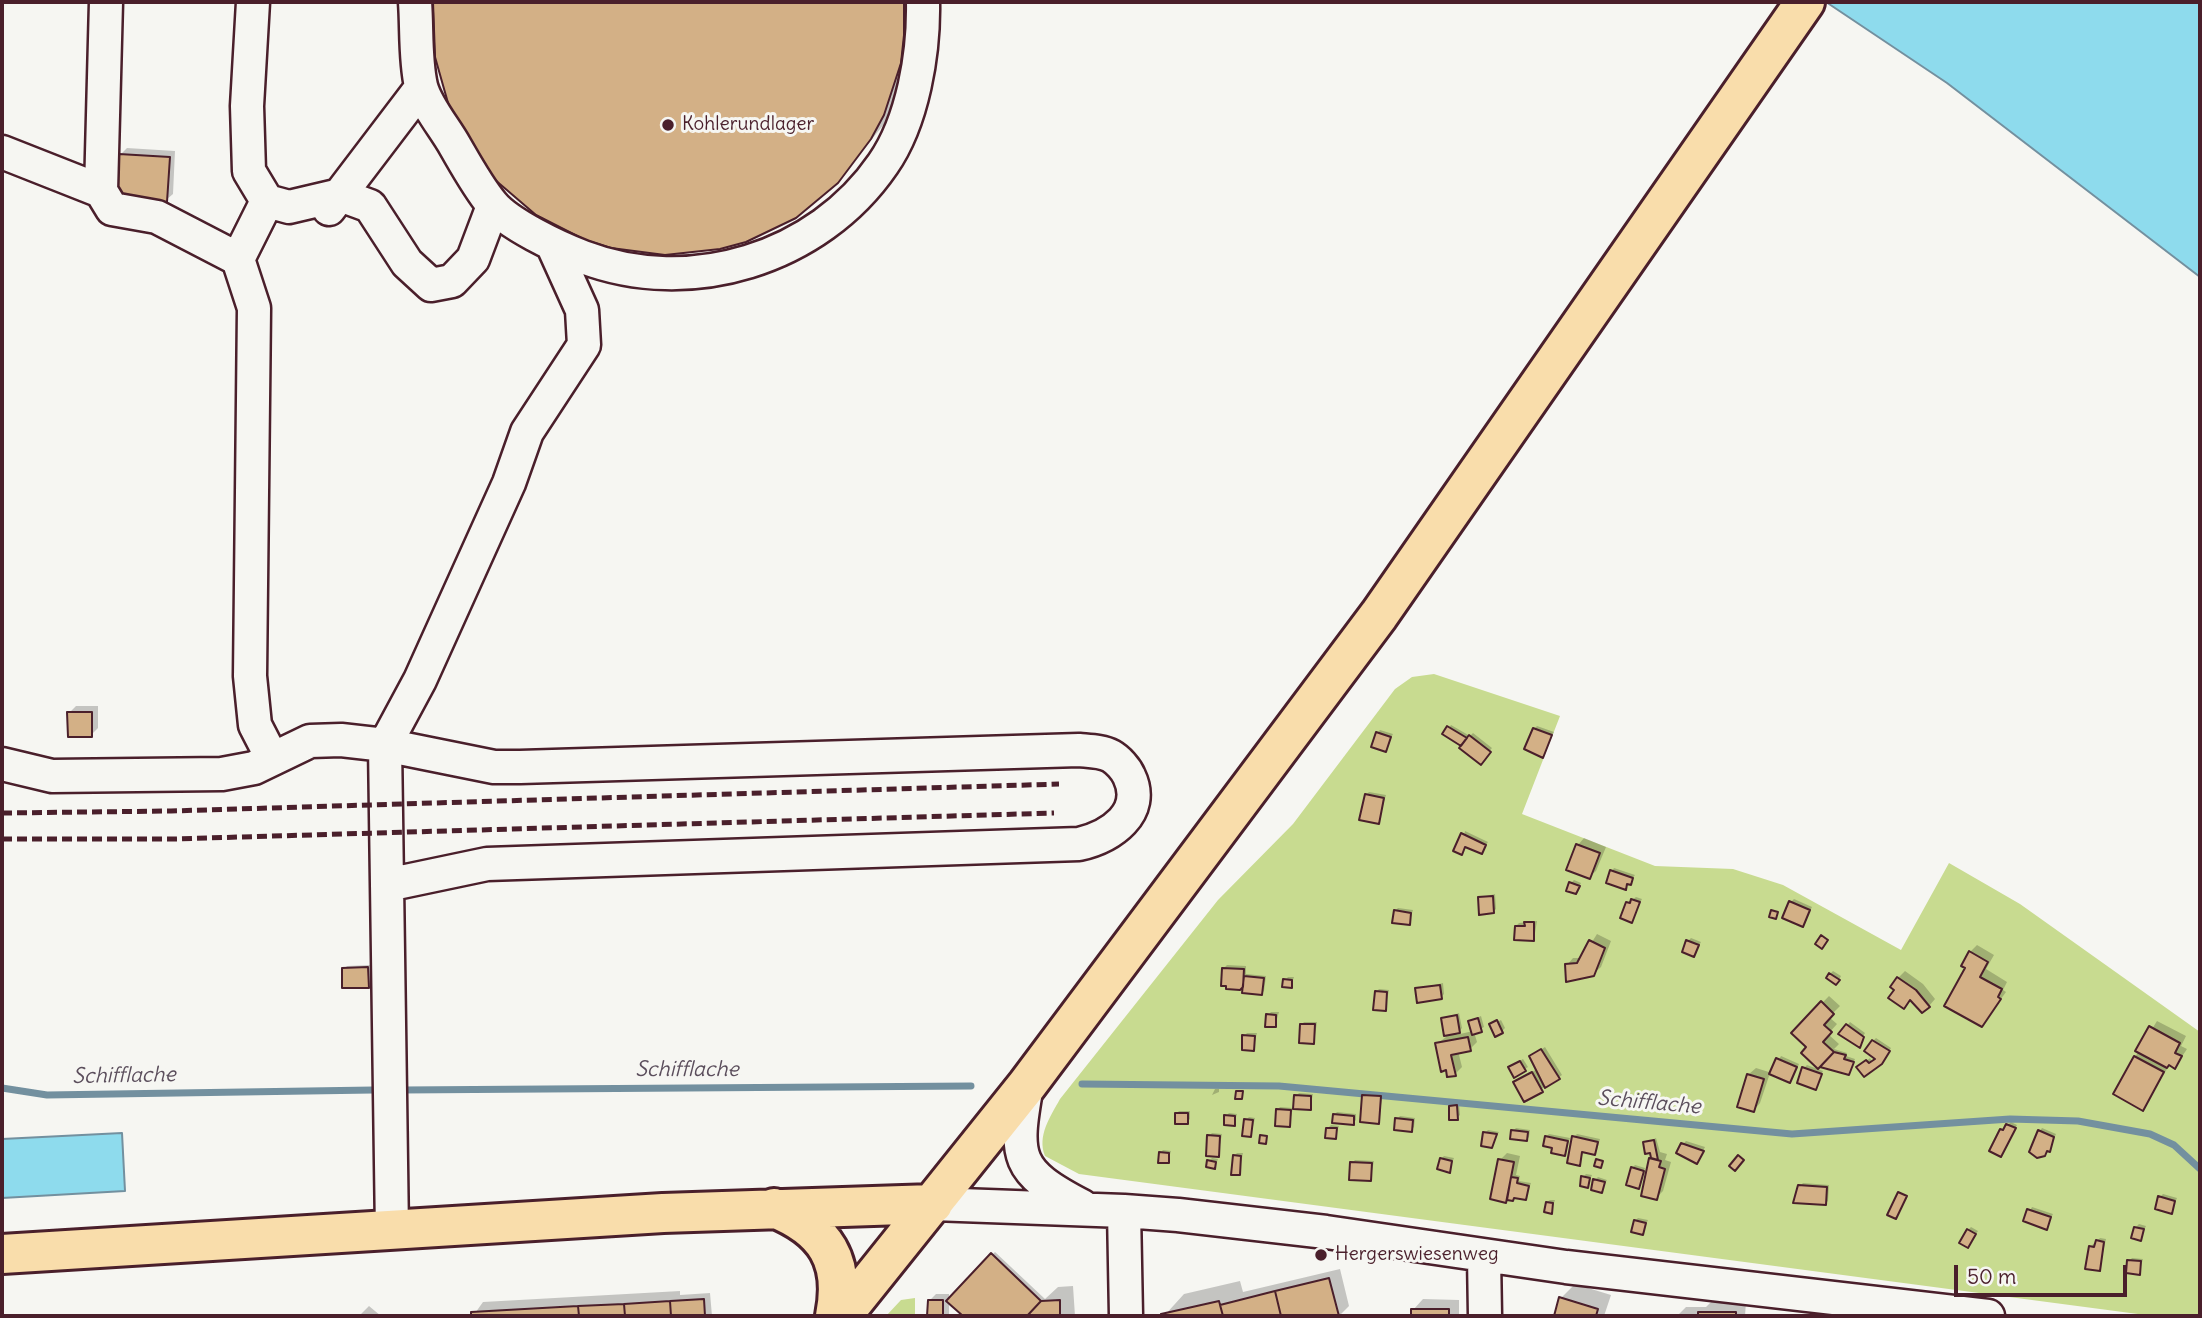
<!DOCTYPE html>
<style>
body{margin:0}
#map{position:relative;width:2202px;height:1318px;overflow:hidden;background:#f6f6f2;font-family:Delius,sans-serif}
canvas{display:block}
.frame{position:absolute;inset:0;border:4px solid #4a1f2b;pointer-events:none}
.scale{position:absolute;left:1954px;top:1265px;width:173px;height:32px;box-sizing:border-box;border:4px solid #4a1f2b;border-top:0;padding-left:9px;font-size:21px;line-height:24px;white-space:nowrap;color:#4a1f2b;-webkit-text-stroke:5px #f6f6f2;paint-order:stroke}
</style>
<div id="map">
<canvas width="2202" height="1318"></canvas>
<div class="frame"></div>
<div class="scale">50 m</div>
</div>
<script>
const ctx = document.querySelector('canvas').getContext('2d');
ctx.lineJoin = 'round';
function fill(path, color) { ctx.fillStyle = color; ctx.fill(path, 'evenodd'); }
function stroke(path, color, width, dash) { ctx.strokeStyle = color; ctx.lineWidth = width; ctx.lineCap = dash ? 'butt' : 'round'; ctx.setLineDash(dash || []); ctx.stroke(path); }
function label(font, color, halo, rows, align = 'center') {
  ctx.font = font + ' Delius,sans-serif'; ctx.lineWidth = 6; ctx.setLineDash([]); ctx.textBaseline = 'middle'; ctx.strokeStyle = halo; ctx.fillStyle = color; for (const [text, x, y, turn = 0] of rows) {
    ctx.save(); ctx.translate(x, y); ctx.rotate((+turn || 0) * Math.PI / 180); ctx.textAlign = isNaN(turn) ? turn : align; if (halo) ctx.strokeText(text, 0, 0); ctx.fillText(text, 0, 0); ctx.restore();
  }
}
fill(new Path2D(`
 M1434,674L1560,716L1522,814L1655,866L1733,869L1783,885L1901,950L1949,863L2020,904L2200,1032V1316H2153L1079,1174L1045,1156C1037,1136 1050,1117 1060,1099L1218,900L1293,824L1395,689L1412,677Z
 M915,1298V1316H886L901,1300Z`), '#c8db90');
const water = new Path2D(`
 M1826,2H2200V277L1947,83Z
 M122,1133L125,1191L2,1198V1139Z`);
fill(water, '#8edbed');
stroke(water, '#73909f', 2);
fill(new Path2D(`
 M435,2H918L908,73L885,123L837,182L746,240L692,252L665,253L437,57Z
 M127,148L175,151L173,194L166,200L121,154Z
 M76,706H98V728L91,735L69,713Z
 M1451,725L1470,736L1473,733L1492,748L1483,759L1464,745L1449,728Z
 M1537,726L1554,732L1545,753L1534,729Z
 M1380,730L1393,734L1385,750L1377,733Z
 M1369,792L1386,795L1378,822L1366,795Z
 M1465,831L1488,842L1481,852L1466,845L1461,852Z
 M1584,838L1606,847L1596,871L1589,877L1578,845Z
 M1614,868L1635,875L1625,888L1612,871Z
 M1574,880L1581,883L1576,892L1571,883Z
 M1495,894L1496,909L1493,912L1479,898Z
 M1636,897L1642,899L1631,921L1628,903Z
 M1794,899L1812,907L1803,925L1791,902Z
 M1398,908L1413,910L1409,923L1395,911Z
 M1537,921L1534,939L1516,926L1519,923Z
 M1597,934L1611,941L1601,967L1593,974L1567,965L1573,958H1582Z
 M1691,938L1701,942L1694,955L1688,941Z
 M1977,945L1994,955L1986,969L2007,982L2003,990L2006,992L1982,1025L1968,968L1970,952Z
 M370,965L371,983L368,986L344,969L347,966Z
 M1227,965L1246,966V974L1266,976L1264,991L1261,994L1245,983L1239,988L1224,968Z
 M1833,971L1841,976L1839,980L1830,974Z
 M1905,971L1923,984L1935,999L1929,1006L1911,999L1903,1007L1896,990L1898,978Z
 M1288,977H1294L1291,986L1285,980Z
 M1443,983L1444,994L1441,997L1417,989Z
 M1379,989L1389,990L1385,1009L1376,992Z
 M1829,996L1840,1006L1829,1017L1837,1024L1828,1034L1839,1044L1834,1049L1847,1053L1846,1056L1855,1059L1849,1073L1820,1065L1808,1047L1793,1033Z
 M1271,1012H1279L1275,1026L1268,1015Z
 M1459,1013L1462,1028L1456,1035L1473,1031L1470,1021L1481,1016L1484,1027L1474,1032L1477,1042L1470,1049L1458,1051L1462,1067L1455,1074L1437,1044L1446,1037L1442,1019Z
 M1501,1020L1505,1028L1502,1031L1492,1025Z
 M2157,1021L2186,1036L2181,1046L2187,1049L2175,1067L2170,1064L2143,1109L2135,1057Z
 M1304,1022H1317L1314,1042L1301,1025Z
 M1850,1022L1865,1033L1861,1039L1864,1041L1856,1046L1841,1034Z
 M1247,1033H1257L1253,1049L1244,1036Z
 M1876,1038L1891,1048L1885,1058L1859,1067L1870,1058L1872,1062L1877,1059L1873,1041Z
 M1545,1047L1562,1075L1525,1100L1518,1080L1537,1069L1534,1054Z
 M1781,1056L1799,1064L1793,1078L1790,1081L1770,1073L1760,1103L1754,1110L1739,1105L1749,1074L1756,1068L1772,1073Z
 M1523,1059L1528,1067L1525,1069L1513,1065Z
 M1807,1065L1823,1071L1815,1088L1804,1068Z
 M1215,1089H1219V1092L1212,1095Z
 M1299,1093L1313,1094L1310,1108L1296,1096Z
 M1366,1093L1383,1094L1378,1122L1363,1096Z
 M1459,1103L1460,1115L1457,1118L1450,1107Z
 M1280,1107L1293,1108L1289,1125L1277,1110Z
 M1179,1111H1190V1119L1187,1122L1176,1114Z
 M1337,1112L1356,1114V1120L1353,1123L1334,1115Z
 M1229,1113L1237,1114L1234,1124L1226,1116Z
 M1400,1116L1415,1118L1414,1127L1411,1130L1397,1119Z
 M1249,1117L1255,1118L1251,1135L1246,1120Z
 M2011,1122L2017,1125L2001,1155L2002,1130Z
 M1331,1125L1339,1126L1335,1137L1328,1128Z
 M1516,1128L1530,1130L1529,1137L1526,1140L1513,1131Z
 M2042,1128L2056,1134L2049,1150L2040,1131Z
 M1488,1130L1499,1132L1491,1146L1485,1133Z
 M1212,1133L1222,1134L1218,1155L1209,1136Z
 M1549,1134L1570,1138L1564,1154L1546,1137Z
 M1577,1134L1600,1139L1597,1150L1594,1153L1584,1151L1579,1164L1574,1137Z
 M1656,1138L1660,1152L1667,1154L1665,1160L1671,1162L1663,1191L1656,1198L1653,1157L1645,1143Z
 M1686,1141L1705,1147L1699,1159L1683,1144Z
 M1163,1150L1171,1151L1168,1161L1160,1153Z
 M1237,1153H1243L1239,1173L1234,1156Z
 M1507,1153L1520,1156L1516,1175L1520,1176L1519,1181L1531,1183L1526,1198L1516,1196L1506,1201L1500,1160Z
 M1444,1156L1454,1158L1449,1171L1441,1159Z
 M1212,1158L1218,1159L1215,1167L1209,1161Z
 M1355,1160L1374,1161L1370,1180L1352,1163Z
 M1635,1165L1645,1168L1638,1187L1632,1168Z
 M1586,1174L1592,1175L1587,1186L1583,1177Z
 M1598,1177L1607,1180L1601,1191L1595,1180Z
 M1803,1183L1829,1185L1828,1201L1825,1204L1800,1186Z
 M2163,1194L2177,1198L2171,1212L2160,1197Z
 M1550,1200H1555L1551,1212L1547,1202Z
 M2032,1207L2053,1214L2046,1228L2025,1220Z
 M1638,1218L1648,1220L1642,1233L1635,1221Z
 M2139,1224L2146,1226L2140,1239L2136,1227Z
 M1971,1227L1978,1231L1968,1246V1230Z
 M2100,1238L2106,1239L2099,1270L2090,1247Z
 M995,1252L1045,1299L1058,1287L1073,1286L1075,1316H965L949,1301V1316H929V1301L936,1294H949V1301Z
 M2132,1258L2143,1259L2139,1273L2129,1261Z
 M1340,1269L1349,1306L1339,1316H1164L1184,1294L1240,1281L1243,1292Z
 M1575,1284L1611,1295L1604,1316H1555L1561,1298Z
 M680,1291V1295L710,1293L712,1316H473L483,1302Z
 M1423,1299L1459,1300V1316H1413V1310Z
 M1711,1302H1746L1745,1316H1656H1677L1686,1307H1706Z
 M369,1306L381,1316H359Z`), '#0003');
stroke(new Path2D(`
 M1082,1084L1279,1086L1792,1134L2010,1119L2078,1121L2150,1134L2174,1145L2200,1169
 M2,1088L47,1095L373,1090
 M403,1090L971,1086`), '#73909f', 7);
const building = new Path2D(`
 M433,2H904V35L901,63L884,115L871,139L838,183L796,218L746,242L720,249L665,255L611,248L585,240L536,215L494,179L477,158L450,110L435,57Z
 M119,154L170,157L167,202L116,199Z
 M67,712H92V737H68Z
 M1447,726L1467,738L1461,746L1442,734Z
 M1533,728L1552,735L1543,758L1524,749Z
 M1376,732L1391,737L1386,752L1371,747Z
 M1469,735L1491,752L1481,765L1459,748Z
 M1365,794L1384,798L1379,824L1359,820Z
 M1461,833L1486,845L1482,854L1465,847L1462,855L1453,851Z
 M1576,844L1600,853L1590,879L1566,870Z
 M1610,870L1633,878L1631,885L1627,884L1626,890L1606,883Z
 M1569,882L1580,886L1576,894L1566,891Z
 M1493,896L1494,913L1479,915L1478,897Z
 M1631,899L1640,902L1632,923L1620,918L1626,902L1630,903Z
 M1789,901L1810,910L1803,927L1782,918Z
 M1394,910L1411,913L1410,925L1392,923Z
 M1771,910L1778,912L1776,919L1769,917Z
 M1524,922H1534V941L1514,940L1515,926H1525Z
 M1821,935L1828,940L1822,949L1815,944Z
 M1589,940L1605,948L1594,976L1566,982L1565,964L1577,963Z
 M1686,940L1699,945L1694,957L1682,952Z
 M1969,951L1988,962L1980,977L2002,989L1998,997L2001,999L1982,1027L1944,1006L1965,968L1961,966Z
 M368,967L369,988H342V968Z
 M1222,968L1244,969L1243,987L1240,990L1226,989V986H1221Z
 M1829,973L1840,980L1836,985L1826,978Z
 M1244,976L1264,978L1262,995L1242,993Z
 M1897,977L1916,990L1930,1007L1922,1013L1910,1000L1904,1009L1888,998L1894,990L1890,987Z
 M1283,979L1292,980V988L1282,987Z
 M1440,985L1442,999L1417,1003L1415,988Z
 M1375,991L1387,992L1386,1011L1373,1010Z
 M1821,1001L1834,1014L1824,1025L1832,1032L1823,1042L1834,1052L1818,1069L1801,1053L1806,1047L1791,1033Z
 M1266,1014L1276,1015V1027H1265Z
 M1457,1015L1460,1033L1444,1036L1441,1018Z
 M1478,1018L1482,1032L1472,1035L1468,1021Z
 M1497,1020L1503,1033L1495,1037L1489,1024Z
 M1300,1024H1315L1314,1044L1299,1043Z
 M1846,1024L1864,1037L1860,1048L1838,1034Z
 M2149,1026L2180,1043L2175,1053L2182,1056L2175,1069L2169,1065L2167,1068L2135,1051Z
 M1242,1035L1255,1036L1254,1051L1242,1050Z
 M1468,1037L1471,1051L1451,1055L1456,1076L1447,1077L1446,1070L1441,1072L1435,1043Z
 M1872,1040L1890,1051L1882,1064L1864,1077L1856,1067L1866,1060L1869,1063L1875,1059L1864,1051Z
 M1541,1049L1560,1079L1545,1088L1529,1056Z
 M1834,1052L1846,1055L1844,1059L1854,1062L1849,1075L1820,1067Z
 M2134,1056L2164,1072L2143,1111L2113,1094Z
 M1776,1058L1797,1067L1790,1083L1769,1074Z
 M1520,1061L1526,1071L1514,1078L1508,1067Z
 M1802,1067L1822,1074L1816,1090L1797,1083Z
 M1532,1072L1543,1092L1524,1102L1513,1082Z
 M1747,1074L1764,1079L1754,1112L1737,1107Z
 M1236,1091H1243L1242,1099H1235Z
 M1294,1095L1311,1096V1110L1293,1109Z
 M1362,1095L1381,1096L1379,1124L1360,1122Z
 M1457,1105L1458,1120H1449V1106Z
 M1276,1109L1291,1110L1290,1127L1275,1126Z
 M1175,1113H1188V1124H1175Z
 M1333,1114L1354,1116V1125L1332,1123Z
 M1224,1115L1235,1116V1126L1224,1125Z
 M1395,1118L1413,1120L1412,1132L1394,1130Z
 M1244,1119L1253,1120L1251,1137L1242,1136Z
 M2006,1124L2016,1128L2001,1157L1989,1151L2000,1129L2003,1130Z
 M1326,1128H1337L1336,1139L1325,1138Z
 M1511,1130L1528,1132L1527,1141L1510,1139Z
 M2038,1130L2054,1137L2050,1152L2047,1151L2045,1156L2037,1158L2029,1152Z
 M1483,1132L1497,1134L1492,1148L1481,1146Z
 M1207,1135L1220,1136L1219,1157L1206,1156Z
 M1260,1135L1267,1136L1266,1144L1259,1143Z
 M1545,1136L1568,1141L1565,1156L1551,1153L1552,1148L1543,1146Z
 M1572,1136L1598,1142L1595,1155L1582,1152L1580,1166L1567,1163Z
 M1654,1140L1658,1160L1651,1158L1650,1153L1645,1154L1643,1142Z
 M1681,1143L1704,1151L1697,1164L1676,1153Z
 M1159,1152L1169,1153V1163H1158Z
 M1233,1155L1241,1156L1240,1175H1231Z
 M1738,1155L1744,1160L1735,1171L1729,1166Z
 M1440,1158L1452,1161L1450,1173L1437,1169Z
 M1649,1158L1661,1161L1659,1167L1665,1169L1657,1200L1641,1196Z
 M1498,1159L1514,1162L1506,1203L1490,1199Z
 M1596,1159L1603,1161L1601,1168L1594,1166Z
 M1207,1160L1216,1162L1215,1169L1206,1167Z
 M1350,1162L1372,1163L1371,1181L1349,1180Z
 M1631,1167L1644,1171L1639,1189L1626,1185Z
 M1581,1176L1590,1178L1588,1188L1580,1186Z
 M1511,1177L1518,1178L1517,1183L1529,1186L1526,1200L1514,1198L1513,1201L1507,1200Z
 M1593,1179L1605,1182L1602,1193L1591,1190Z
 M1798,1185L1827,1187L1826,1205L1793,1203Z
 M1898,1192L1907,1196L1896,1219L1887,1215Z
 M2158,1196L2175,1201L2172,1214L2155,1209Z
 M1546,1202L1553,1203L1552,1214L1544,1212Z
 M2027,1209L2051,1217L2047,1230L2023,1221Z
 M1634,1220L1646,1223L1643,1235L1631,1232Z
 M2134,1227L2144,1229L2141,1241L2131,1238Z
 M1967,1229L1976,1234L1968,1248L1959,1243Z
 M2096,1240L2104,1242L2100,1271L2085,1269L2089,1246L2094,1247Z
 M991,1253L1041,1301L1027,1316H963L946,1301Z
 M2127,1260L2141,1261L2140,1275L2126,1273Z
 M1329,1278L1339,1316H1281L1275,1291Z
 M1275,1291L1281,1316H1223L1220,1305Z
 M1559,1297L1598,1309L1596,1316H1554Z
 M704,1299L705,1316H671L670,1301Z
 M928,1300H943V1316H927Z
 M1060,1300V1316H1027L1041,1301Z
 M670,1301L671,1316H625L624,1304Z
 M1219,1301L1223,1316H1162L1161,1314Z
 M624,1304L625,1316H579L578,1306Z
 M578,1306L579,1316H471V1312Z
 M1411,1309H1449V1316H1411Z
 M1698,1312H1736V1316H1698Z`);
fill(building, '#d3b086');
stroke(building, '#4a1f2b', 2);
const minor = new Path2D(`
 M106,2L101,191L112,209L157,217L238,259L254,308L250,676L255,725L272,758
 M253,2L247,106L249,171L267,201L289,207L340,195L370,206L407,263L431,285L452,281L473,259L493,206
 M415,2C417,29 415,60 421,86C426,106 445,128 455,146C466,165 478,187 492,204C508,224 559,248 583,257C690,298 818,259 883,164C913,121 924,53 923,2
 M2,152L101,191
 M329,209L421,88
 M238,259L267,201
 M2,764L52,776L222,774L254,768L310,741L341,740L385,745L494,767H520L1079,750C1089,751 1102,751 1111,756C1118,760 1126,769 1129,776C1147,813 1110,837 1079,844L487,864L387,885
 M1027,1085C1014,1158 1015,1171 1082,1206
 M933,1204L1124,1211L1178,1215L1326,1232L1566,1267L1988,1316
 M1124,1211L1126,1316
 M392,1232L385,745L420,680L509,483L527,432L584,345L582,310L553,246
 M1484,1257L1485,1316`);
const major = new Path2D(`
 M774,1208C826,1229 846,1261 835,1316
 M2,1254L663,1213L933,1204
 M842,1316L1027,1085L1379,615L1805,2`);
stroke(minor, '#4a1f2b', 37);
stroke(major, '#4a1f2b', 44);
stroke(minor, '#f6f6f2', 32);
stroke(major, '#f9ddab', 38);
stroke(new Path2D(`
 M2,813L171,811L1059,784
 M2,839H173L1054,813`), '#4a1f2b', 5, [10, 5]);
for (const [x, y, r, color] of [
 [668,125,7,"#4a1f2b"],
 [1321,1255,7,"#4a1f2b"]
]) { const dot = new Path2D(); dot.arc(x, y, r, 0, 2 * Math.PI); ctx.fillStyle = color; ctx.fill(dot); stroke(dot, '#f6f6f2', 2.5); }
label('19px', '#4a1f2b', '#f6f6f2', [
 ["Kohlerundlager",682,125],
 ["Hergerswiesenweg",1335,1255]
], 'left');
label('italic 21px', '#5b4e5c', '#f6f6f2', [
 ["Schifflache",687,1070],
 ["Schifflache",124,1076,-1],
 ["Schifflache",1649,1103,5]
]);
</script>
